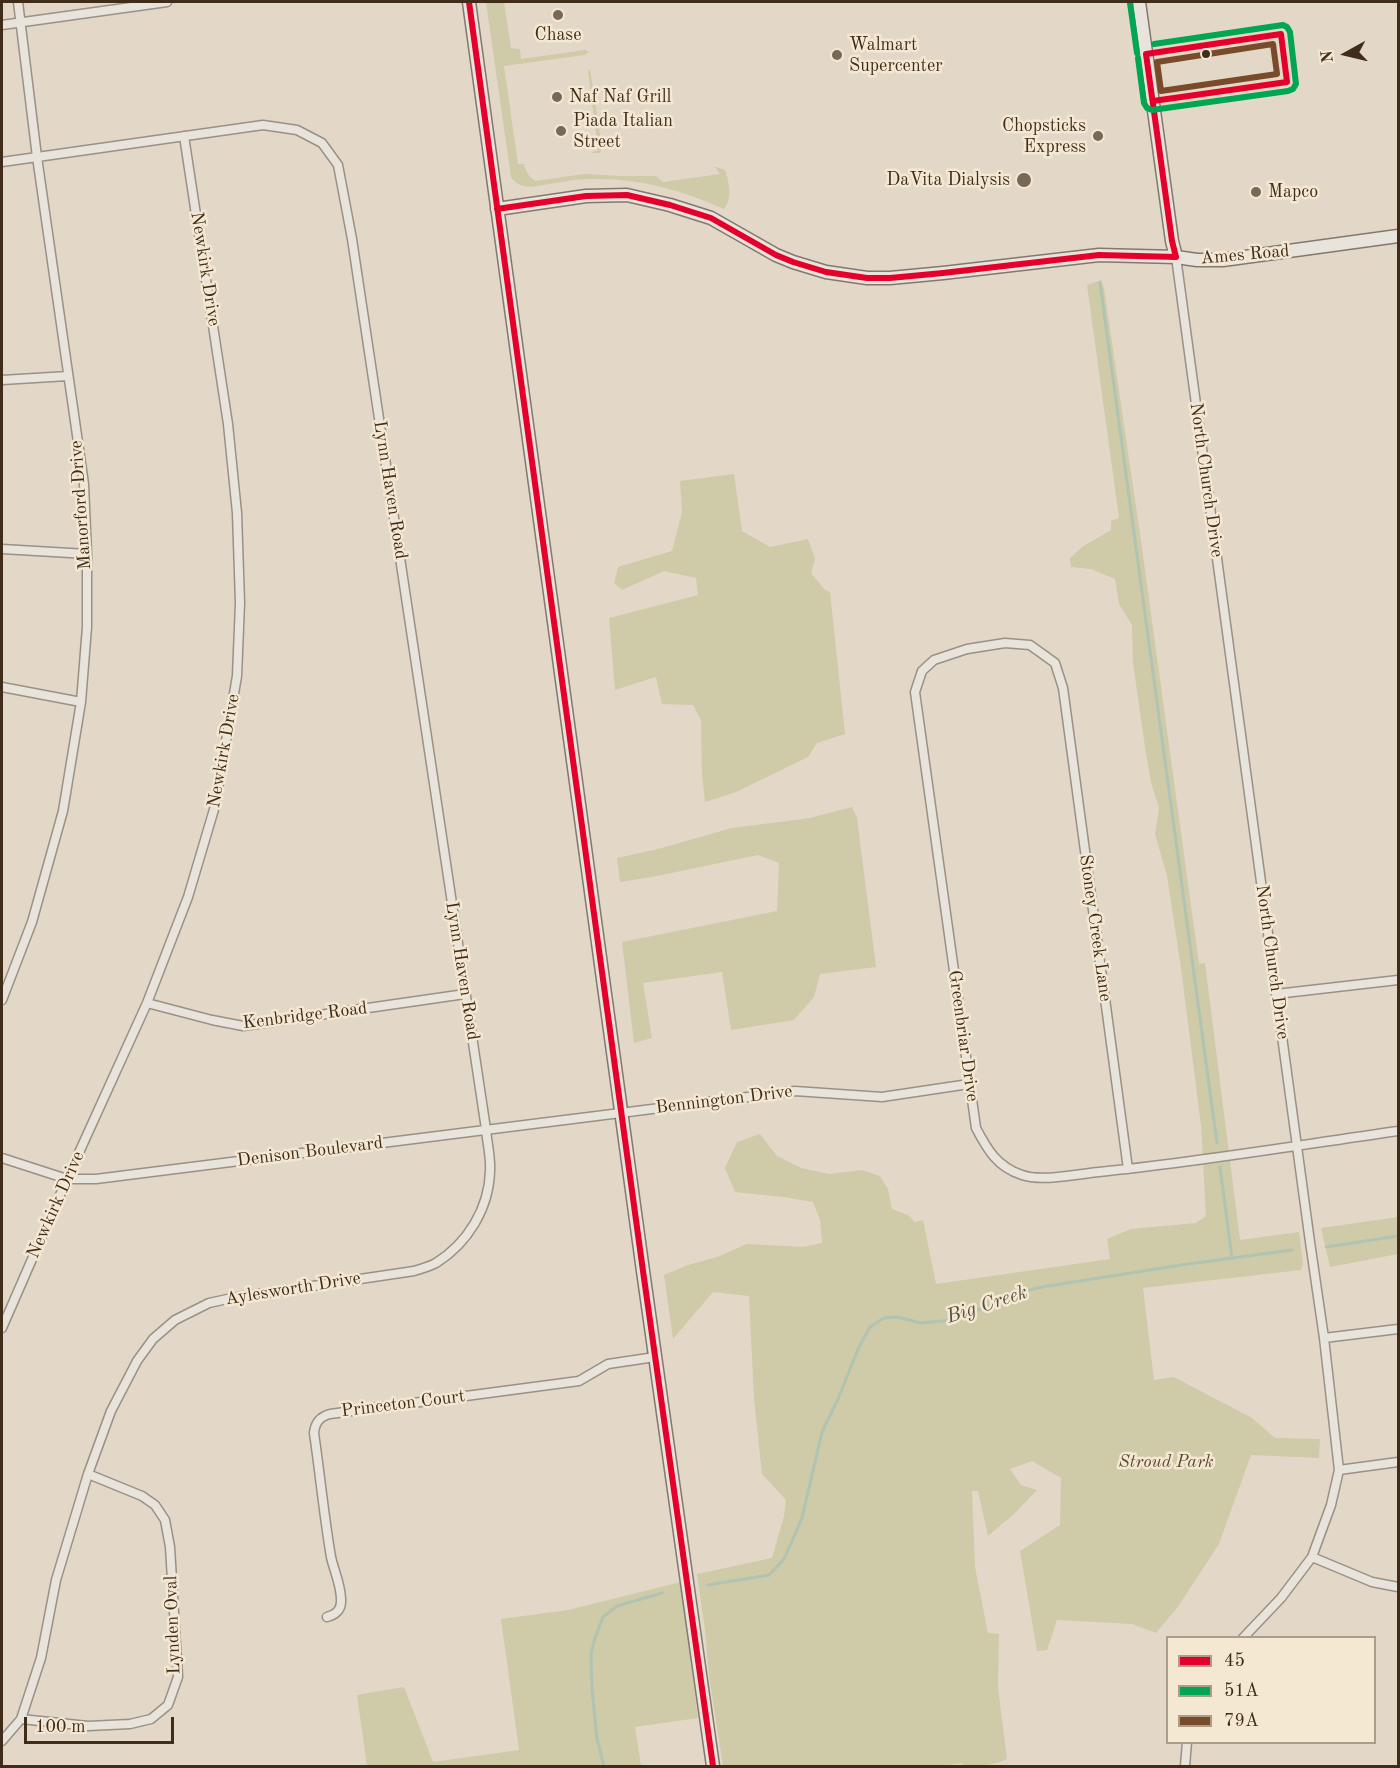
<!DOCTYPE html>
<style>
body{margin:0}
#map{position:relative;width:1400px;height:1768px;overflow:hidden;background:#e3d8c7;font-family:"Old Standard TT",serif}
canvas{display:block}
.frame{position:absolute;inset:0;border:3px solid #3f2c19;pointer-events:none}
.legend{position:absolute;left:1166px;top:1636px;width:210px;height:108px;box-sizing:border-box;background:#f4e8d3;border:2px solid #ac9d89;margin:0;padding:8px 10px;list-style:none;font-size:18px;color:#3f2c19}
.legend li{display:flex;align-items:center;gap:12px;height:30px}
.legend b{width:30px;border:2px solid #ac9d89}
.north{position:absolute;left:1316px;top:24px;width:60px;height:60px;-webkit-text-stroke:4px #f4e8d3;paint-order:stroke;rotate:262deg;font-size:16px;font-weight:700;line-height:24px;text-align:center;color:#3f2c19}
.north::after{content:'';display:block;margin:auto;width:21px;height:27px;background:#3f2c19;clip-path:polygon(50% 0,100% 100%,50% 72%,0 100%)}
.scale{position:absolute;left:24px;top:1717px;width:150px;height:27px;box-sizing:border-box;border:3px solid #3f2c19;border-top:0;padding-left:8px;font-size:18px;line-height:21px;white-space:nowrap;color:#3f2c19;-webkit-text-stroke:4px #f4e8d3;paint-order:stroke}
</style>
<div id="map">
<canvas width="1400" height="1768"></canvas>
<div class="frame"></div>
<ul class="legend">
<li><b style="height:8px;background:#e4002b"></b>45</li>
<li><b style="height:8px;background:#00a651"></b>51A</li>
<li><b style="height:8px;background:#7a4b2a"></b>79A</li>
</ul>
<div class="north">N</div>
<div class="scale">100 m</div>
</div>
<script>
const ctx = document.querySelector('canvas').getContext('2d');
ctx.lineJoin = 'round';
function fill(path, color) { ctx.fillStyle = color; ctx.fill(path, 'evenodd'); }
function stroke(path, color, width, dash) { ctx.strokeStyle = color; ctx.lineWidth = width; ctx.lineCap = dash ? 'butt' : 'round'; ctx.setLineDash(dash || []); ctx.stroke(path); }
function label(font, color, halo, rows, align = 'center') {
  ctx.font = font + ' "Old Standard TT",serif'; ctx.lineWidth = 5; ctx.setLineDash([]); ctx.textBaseline = 'middle'; ctx.strokeStyle = halo; ctx.fillStyle = color; for (const [text, x, y, turn = 0] of rows) {
    ctx.save(); ctx.translate(x, y); ctx.rotate((+turn || 0) * Math.PI / 180); ctx.textAlign = isNaN(turn) ? turn : align; if (halo) ctx.strokeText(text, 0, 0); ctx.fillText(text, 0, 0); ctx.restore();
  }
}
fill(new Path2D(`
 M486,2H504L511,48L520,49L521,59L585,50L589,52L584,55L504,66L518,164H524C526,172 529,177 535,181L584,174L621,176H656L663,182L720,174L715,167H716L725,170C729,182 733,198 724,209C681,190 640,178 592,179C572,179 551,184 531,187C523,186 516,185 511,177Z
 M590,69L602,148L600,153H590L598,150L588,71Z
 M1101,280L1104,288L1142,548L1199,964L1205,963L1240,1240L1299,1232L1303,1264L1301,1270L1143,1288L1154,1380L1174,1377L1252,1418L1275,1438L1320,1439L1319,1458L1251,1455L1219,1544L1177,1608L1156,1633L1132,1624L1057,1620L1047,1650L1037,1651L1020,1551L1060,1525L1061,1478L1032,1461L1010,1469L1021,1485L1037,1490L1014,1514L988,1536L978,1491H972L975,1567L988,1633L999,1634L998,1688L1007,1759C993,1766 978,1766 963,1766L962,1763L941,1766H723L709,1676L705,1630L697,1574L772,1558L784,1516L786,1500L762,1474L754,1399L749,1296L713,1292L673,1339L664,1275L688,1265L717,1257L747,1244L803,1247L822,1243V1241L820,1220L813,1202L783,1197L735,1192L725,1168L737,1142L760,1134L777,1156L801,1168L829,1174L862,1170L880,1176L888,1189L892,1209L908,1215L915,1222L923,1220L936,1284L1110,1259L1107,1239L1131,1229L1196,1223L1206,1216L1201,1126L1181,968L1167,876L1155,834L1159,808L1151,782L1146,754L1133,663L1132,625L1119,604L1115,579L1091,569L1071,567L1070,558L1082,547L1111,530V521L1119,518L1087,285Z
 M734,474L742,531L770,547L808,539L815,559L811,573L825,590L830,592L845,734L817,743L808,757L736,792L705,802L702,774L701,720L693,705L662,704L656,677L615,690L609,618L698,595L696,578L664,571L622,590L614,583L618,567L672,551L682,512L680,481Z
 M852,807L857,818L876,967L820,974L814,997L794,1020L731,1030L722,972L643,983L652,1038L634,1043L622,942L777,911L779,863L758,855L657,876L620,882L617,858L658,849L732,828L810,818Z
 M1398,1217V1254L1330,1267L1321,1228Z
 M681,1582L698,1718L635,1727L641,1766H367L357,1695L404,1687L433,1762L519,1750L501,1619L568,1610Z`), '#cfcaa7');
stroke(new Path2D(`
 M1100,283L1217,1143
 M1220,1167L1232,1258
 M1326,1247L1398,1236
 M708,1585L769,1575L784,1559L802,1518L822,1432L838,1399L859,1347L870,1327L884,1318L897,1317L921,1323L954,1320L1022,1292L1042,1287L1181,1265L1292,1250
 M604,1766L597,1739L592,1689L591,1654L595,1638L603,1617L617,1606L662,1593`), '#b1c4b3', 3);
const street = new Path2D(`
 M2,25L167,2
 M2,162L263,125L297,130L322,143L338,165L352,239L486,1129C487,1143 491,1157 490,1171C489,1208 468,1243 436,1263C430,1266 421,1269 414,1271L232,1298L209,1303L175,1320L153,1339L137,1361L111,1411L88,1474L56,1580L41,1658L21,1719L2,1741
 M1176,257L1310,1242L1324,1338L1339,1470L1331,1505L1312,1557L1281,1598L1243,1638
 M2,380L68,376
 M2,549L87,554
 M2,687L81,702
 M1276,994L1398,980
 M2,1000L32,922L63,811L81,702L87,627V554L84,484L37,157L18,2
 M147,1003L212,1020L243,1026L465,994
 M2,1158L67,1179H96L795,1091L882,1097L969,1084
 M1128,1169L1063,688L1055,663L1030,645L1005,643L967,649L934,660L922,671L915,692L976,1128C987,1149 997,1167 1022,1175C1042,1182 1077,1174 1099,1172C1199,1162 1299,1145 1398,1131
 M2,1328L67,1179L147,1003L188,897L215,806L237,676L240,603L237,513L228,424L184,136
 M1324,1338L1398,1329
 M1339,1470L1398,1462
 M1312,1557L1372,1582L1398,1587
 M327,1617C335,1615 341,1610 341,1602C342,1587 334,1571 331,1557C324,1516 320,1474 314,1433C315,1423 319,1417 330,1414L579,1381L608,1364L655,1357
 M21,1719L88,1726L130,1724L151,1719L168,1705L178,1677L170,1547L165,1520L155,1505L142,1496L88,1474
 M1185,1766L1187,1742`);
const secondary = new Path2D(`
 M469,2L643,1271L713,1766
 M1139,2L1172,241L1176,257
 M497,209L586,196L627,195L670,205L711,218L776,255L793,262L826,272L867,278H890L943,273L1099,255L1176,257L1197,260H1223L1398,236`);
stroke(street, '#9a9185', 11);
stroke(secondary, '#82796e', 15);
stroke(street, '#e8e3db', 8);
stroke(secondary, '#e8e3db', 12);
stroke(new Path2D(`
 M469,2L643,1271L713,1766
 M497,209L586,196L627,195L670,205L711,218L776,255L793,262L826,272L867,278H890L943,273L1099,255L1176,257L1172,241L1146,54L1281,34L1287,82L1153,101`), '#e4002b', 6);
stroke(new Path2D(`
 M1130,3L1137,53
 M1138,58L1144,103L1147,108L1152,110L1288,91L1293,89L1296,84L1290,32L1287,27L1283,25L1154,44`), '#00a651', 6);
stroke(new Path2D(`
 M1273,44L1277,74L1161,91L1157,62Z`), '#7a4b2a', 6);
for (const [x, y, r, color] of [
 [558,15,6,"#786856"],
 [1206,54,5,"#3f2c19"],
 [837,55,6,"#786856"],
 [557,97,6,"#786856"],
 [561,131,6,"#786856"],
 [1098,136,6,"#786856"],
 [1024,180,8,"#786856"],
 [1256,192,6,"#786856"]
]) { const dot = new Path2D(); dot.arc(x, y, r, 0, 2 * Math.PI); ctx.fillStyle = color; ctx.fill(dot); stroke(dot, '#f4e8d3', 2); }
label('18px', '#3f2c19', '#f4e8d3', [
 ["Chase",558,35,"center"],
 ["Walmart",849,45],
 ["Supercenter",849,66],
 ["Naf Naf Grill",569,97],
 ["Piada Italian",573,121],
 ["Street",573,142],
 ["Chopsticks",1086,126,"right"],
 ["Express",1086,147,"right"],
 ["DaVita Dialysis",1010,180,"right"],
 ["Mapco",1268,192]
], 'left');
label('18px', '#3f2c19', '#f4e8d3', [
 ["Ames Road",1245,255,-5],
 ["Newkirk Drive",205,269,81],
 ["North Church Drive",1206,480,82],
 ["Lynn Haven Road",390,490,81],
 ["Manorford Drive",81,505,-94],
 ["Newkirk Drive",224,751,-80],
 ["Stoney Creek Lane",1095,928,82],
 ["North Church Drive",1272,962,82],
 ["Lynn Haven Road",462,971,81],
 ["Kenbridge Road",305,1016,-7],
 ["Greenbriar Drive",963,1036,82],
 ["Bennington Drive",724,1100,-7],
 ["Denison Boulevard",310,1152,-7],
 ["Newkirk Drive",56,1205,-66],
 ["Aylesworth Drive",293,1289,-9],
 ["Princeton Court",403,1404,-7],
 ["Lynden Oval",173,1625,-92]
]);
label('italic 18px', '#594930', '#f4e8d3', [
 ["Stroud Park",1166,1462]
]);
label('italic 20px', '#56503e', '#f4e8d3', [
 ["Big Creek",987,1305,-18]
]);
</script>
